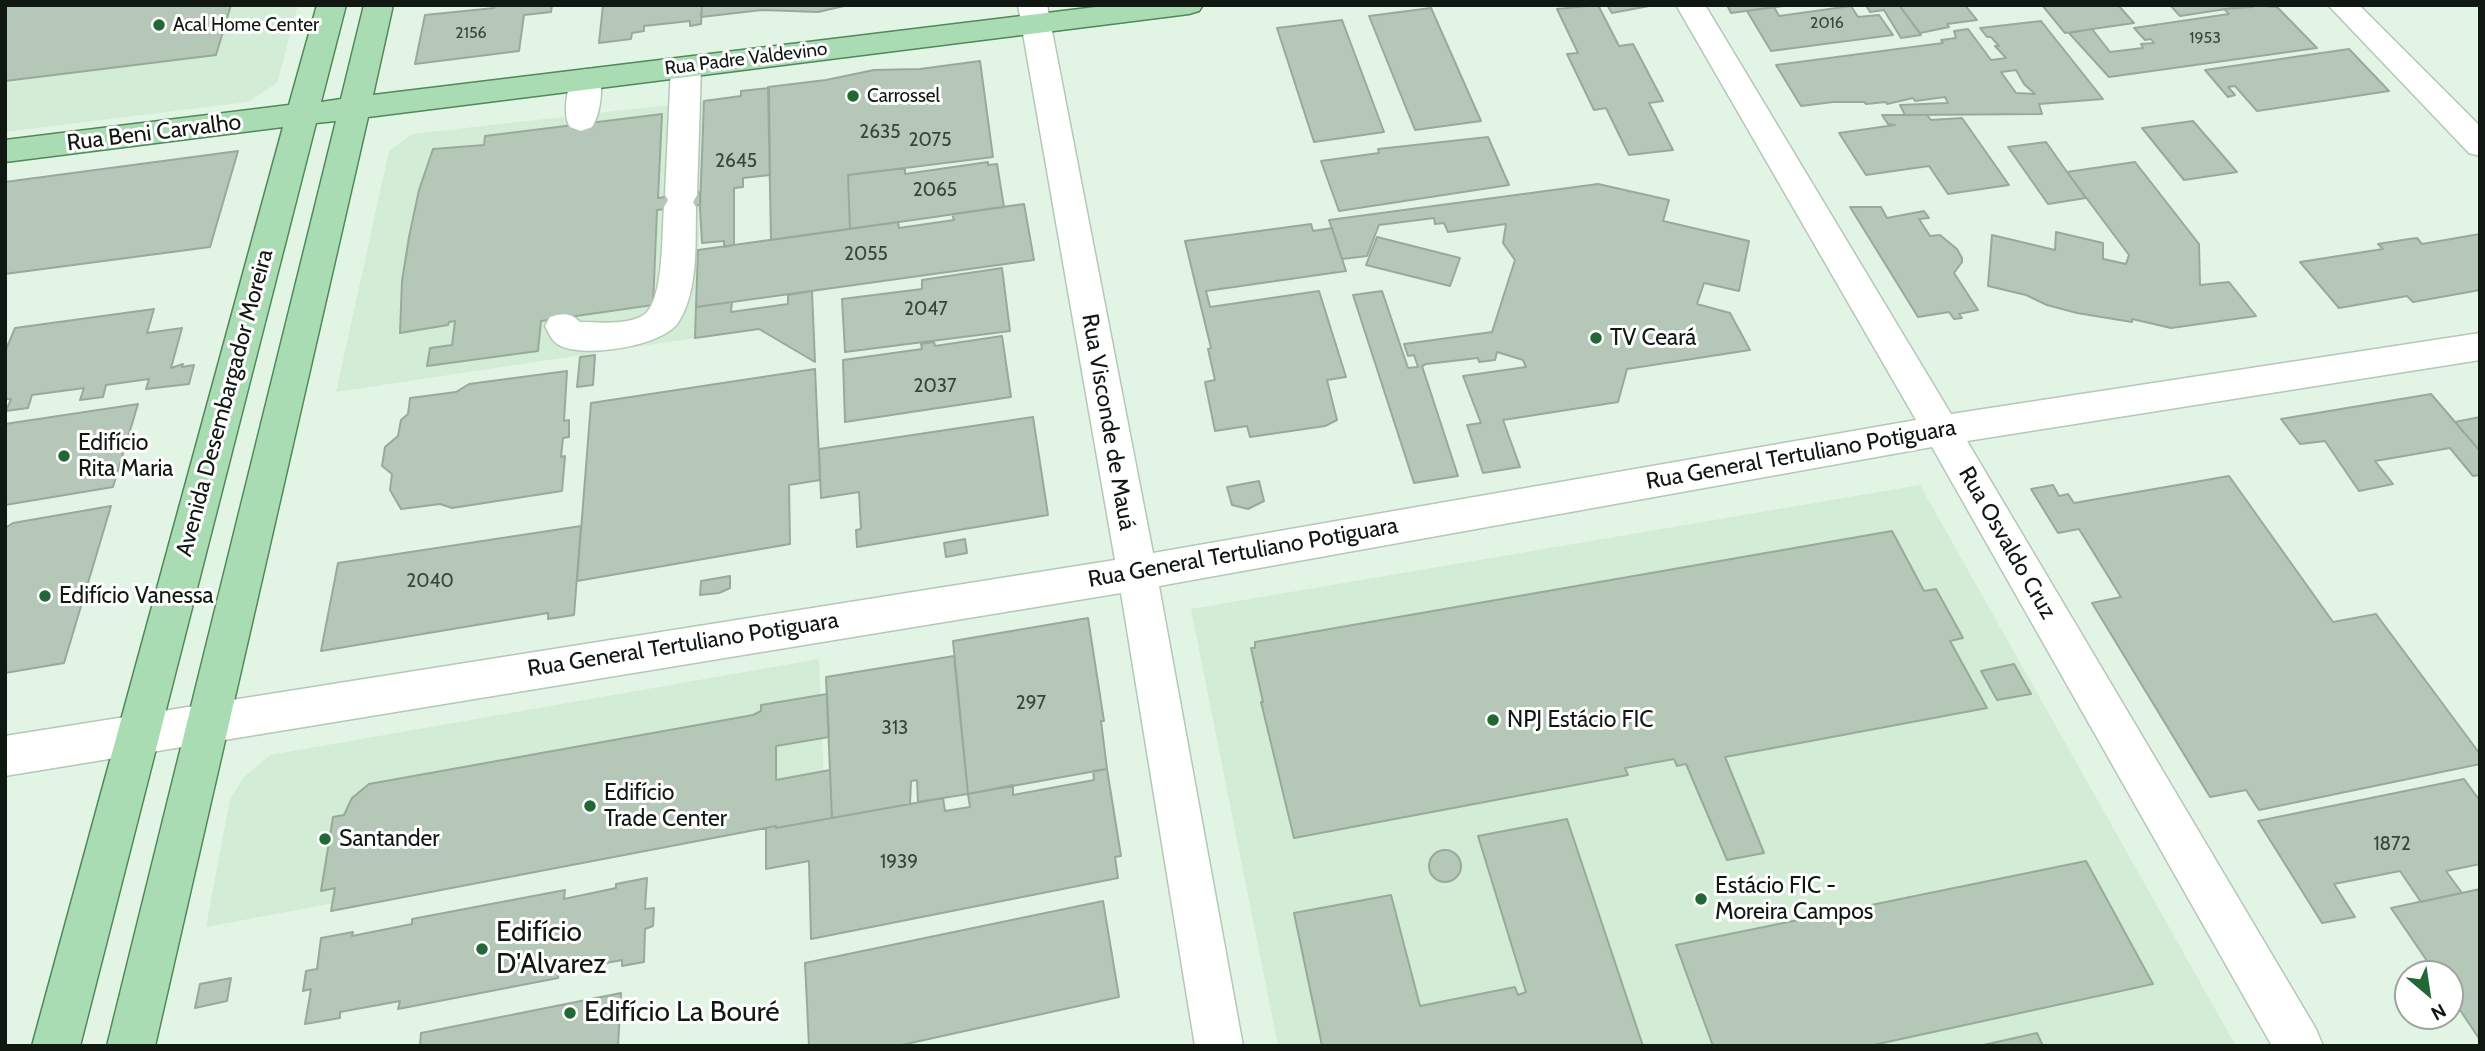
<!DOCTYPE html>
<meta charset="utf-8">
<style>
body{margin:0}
#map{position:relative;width:2485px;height:1051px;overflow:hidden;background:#e2f5e4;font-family:Cabin,sans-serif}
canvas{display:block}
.frame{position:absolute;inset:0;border:7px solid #111812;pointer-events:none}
.north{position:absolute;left:2394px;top:960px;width:70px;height:70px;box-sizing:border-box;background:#fff;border:2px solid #a0a3a0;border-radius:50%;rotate:151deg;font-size:19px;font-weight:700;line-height:28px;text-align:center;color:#111812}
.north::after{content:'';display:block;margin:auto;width:24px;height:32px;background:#236834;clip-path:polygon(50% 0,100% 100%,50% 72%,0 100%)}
</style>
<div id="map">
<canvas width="2485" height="1051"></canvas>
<div class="frame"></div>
<div class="north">N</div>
</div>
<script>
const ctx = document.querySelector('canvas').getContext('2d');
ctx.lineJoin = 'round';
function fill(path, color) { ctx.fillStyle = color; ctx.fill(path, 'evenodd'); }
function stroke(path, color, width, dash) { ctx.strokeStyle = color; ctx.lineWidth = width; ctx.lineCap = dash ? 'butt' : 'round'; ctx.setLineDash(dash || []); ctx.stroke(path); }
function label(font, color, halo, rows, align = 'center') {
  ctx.font = font + ' Cabin,sans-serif'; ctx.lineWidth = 6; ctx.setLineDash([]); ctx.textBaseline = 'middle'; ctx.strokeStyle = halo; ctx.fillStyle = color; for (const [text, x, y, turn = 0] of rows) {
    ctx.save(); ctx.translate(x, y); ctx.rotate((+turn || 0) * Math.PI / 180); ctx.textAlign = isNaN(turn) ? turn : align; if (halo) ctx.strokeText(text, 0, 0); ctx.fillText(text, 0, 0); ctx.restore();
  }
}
fill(new Path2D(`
 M5,5H298L277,83L248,102L5,132Z
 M704,101L695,338L336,392L389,151L412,134Z
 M1920,485L2236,1046H1278L1191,609Z
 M819,659L825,808L665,841L206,927L230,799L244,777L270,755Z`), '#d2ecd5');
const building = new Path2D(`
 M5,5H231L216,55L5,81Z
 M552,5L551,12L524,15L519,51L415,64L425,15L494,8V5Z
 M603,5H702L701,24L690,26V21L644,26V31L632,33L631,39L599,43Z
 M702,5H843L844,6L818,12L762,10L701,17Z
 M1598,5L1619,46L1633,44L1663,101L1649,103L1673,150L1629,155L1606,108L1594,110L1567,54L1578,53L1557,9Z
 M1607,5H1649V6L1612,13Z
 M1727,5H1791L1731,13Z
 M1866,5H1899L1921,35L1901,38L1884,10L1870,12Z
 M1899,5H1965L1977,20L1947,24L1949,27L1920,33Z
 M2042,5H2118L2134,23L2065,33Z
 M2170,5H2252L2180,16Z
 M2252,5L2277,7L2317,48L2109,77L2069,33L2092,29L2110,52L2143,48L2141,44L2154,43L2151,39L2145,40L2134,28L2229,14L2224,9L2253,7Z
 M1851,6L1858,17L1879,15L1893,35L1771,51L1747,11L1774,7L1779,16Z
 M1431,8L1481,121L1415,130L1369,16Z
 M1342,20L1384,132L1314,142L1277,28Z
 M2041,21L2103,99L2039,104L2042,114L1905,115L1900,105L1948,103L1945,97L1915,101L1913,98L1887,104L1886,102L1866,104L1864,102H1833L1801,106L1776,65L1943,43L1941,40L1956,38L1954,31L1968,29L1991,60L2006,58L1995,46H1999L1991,37H1987L1980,28ZM2016,70L2024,84L2035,94L2016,93L2001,72Z
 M2349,49L2389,91L2257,111L2235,86L2228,87L2235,95L2228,97L2205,70Z
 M980,61L993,157L848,175L850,229L771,240L768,87L826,80L874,70L920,69Z
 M769,88L770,175L743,178V187L734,188V245L724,247V241L702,243L700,208L704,101L741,96V91Z
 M662,114L658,198L700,192V205L657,210L653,305L541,321L538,351L427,366L430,348L452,345L455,321L449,322L448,325L400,333L402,281L409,237L419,190L433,149L484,145L485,136Z
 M1882,115H1927L1931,120L1962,118L2009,185L1948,194L1929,166L1866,175L1839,133L1895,125L1888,124Z
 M2193,121L2237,172L2184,180L2142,128Z
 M1488,137L1509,185L1339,211L1321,161L1379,153L1378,149Z
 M2046,142L2067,172L2086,198L2048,204L2008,147Z
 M238,151L210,247L5,274V182Z
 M988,162V165L997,164L1004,207L850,229L848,175L905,168V174Z
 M2135,162L2199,244L2200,285L2229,282L2256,316L2171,328L2132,319V322L2077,313L2047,305L2026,295L1988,286L1992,235L2055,250L2056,232L2103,243V259L2126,264L2129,255L2067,172Z
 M1598,184L1669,200L1663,221L1749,241L1739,291L1704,283L1697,304L1730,313L1750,350L1627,369L1618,402L1503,420L1520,467L1483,473L1467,425L1481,423L1463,376L1526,367L1523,360L1497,352L1495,360L1479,362L1478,358L1426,364L1422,366L1458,476L1414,483L1353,295L1382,291L1408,368L1418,367L1414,355L1408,356L1404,344L1492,332L1515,260L1503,243L1506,224L1448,232L1444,223L1435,224L1434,218L1379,225L1367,256L1342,259L1329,220Z
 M1024,204L1034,260L696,307L698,250L898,222L899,228L954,220L952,214Z
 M1850,207H1881L1887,218L1924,211L1929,218L1919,219L1930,236L1940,235L1957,249L1962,258V262L1954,273L1978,310L1959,314L1962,318L1954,319L1949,312L1918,317Z
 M1311,224L1313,231L1332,228L1346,271L1206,291L1210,307L1319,291L1346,377L1327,380L1337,420L1325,426L1250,437L1247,426L1215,431L1205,382L1215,380L1208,349L1211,348L1185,241Z
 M2480,234V290L2413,302L2407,296L2339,308L2300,262L2383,249L2378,244L2409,239L2417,238L2422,244Z
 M1377,237L1460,258L1450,286L1366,265Z
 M1002,268L1010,331L845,352L842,299L922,289V280Z
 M812,291L815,362L759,329L695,338L696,307L732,302L731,312L788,304V295Z
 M154,309L147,333L182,328L171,368L183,364L182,367L194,365L189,384L146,389L149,379L106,385L103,397L80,400L84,388L32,395L28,408L6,411L11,399H5V352L15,328Z
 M1002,336L1011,397L845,422L843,360L922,349L921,344L934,342L935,346Z
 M595,355L593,385L577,387L580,357Z
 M815,369L820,480L789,485L790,544L577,581L591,403Z
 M567,371L564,421L569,420V437L563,438L561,457L565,456L562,491L452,508L440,504L401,509L390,490L392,474L382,466L385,447L398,436L401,420L408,414L410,398L456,392L469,384Z
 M2431,394L2480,451V475L2473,476L2450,448L2375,461L2393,484L2359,491L2325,441L2300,444L2281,419Z
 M138,404L113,487L5,505V424Z
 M1033,417L1048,515L857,547L856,530L861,529L859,492L821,498L819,449Z
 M2480,417V451L2455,422Z
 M2229,476L2333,622L2376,614L2480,754V764L2259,810L2246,790L2210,797L2092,603L2121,597L2079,529L2058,533L2031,489L2053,485L2059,496L2068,494L2074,503Z
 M1259,481L1264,501L1248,509L1232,505L1227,487Z
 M111,506L64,663L5,673V528L13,523Z
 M581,526L574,615L548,619V613L321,651L338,563Z
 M1892,531L1924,591L1936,589L1963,638L1950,641L1987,708L1725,757L1764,853L1727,860L1686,764L1677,766L1674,759L1625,768L1628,775L1294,838L1261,702H1263L1251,648H1255V642Z
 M965,539L967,553L946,557L944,543Z
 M730,576V588L719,593L700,595L701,581Z
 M1088,618L1104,721H1101L1107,769L968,794L953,641Z
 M954,656L968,794L918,802L917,780L911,781L910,804L832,818L826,677Z
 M2014,664L2031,694L1997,700L1981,671Z
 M827,694L829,737L776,746V780L830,770L832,818L776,828V826L331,911L335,888L321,891L333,817L344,815L352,798L369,784L753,715L761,711V705Z
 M1107,769L1121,856L1115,857L1118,878L811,939L809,861L766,869V828L776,826V828L943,798L945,811L970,807L968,794L1013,785V795L1094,780L1093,771Z
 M2464,779L2480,801V864L2446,871L2462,893L2421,902L2400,871L2334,884L2355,917L2322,923L2258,821Z
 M1567,819L1643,1046H1322L1294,913L1391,895L1420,1006L1515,987L1518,995L1526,992L1478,836Z
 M1429 866a16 16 0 1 1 32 0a16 16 0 1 1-32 0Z
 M2086,861L2153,984L1869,1046H1713L1676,945Z
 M647,878L645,909L654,908L653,926L645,929L644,962L622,966V960L559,972L558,978L398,1009L400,1001L340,1012V1018L305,1024L311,989L303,991L306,971L317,969L321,938L353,932L352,936L412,924V919L565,890L564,899L616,888V884Z
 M2480,889V1040L2450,995V974H2436L2391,908Z
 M1103,901L1119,997L897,1046H809L805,963Z
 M231,978L227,1001L195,1008L200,984Z
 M621,993L618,1046H420L421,1033Z
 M2037,1033L2043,1046H1979Z`);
fill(building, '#b5c7b7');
stroke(building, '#98aa9a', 2);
const minor = new Path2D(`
 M1018,5H1047L1153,553L1916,420L1676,5H1705L1951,414L2480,333V360L1967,441L2316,1029L2323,1046H2272L1932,447L1159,586L1243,1046H1195L1121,593L5,776V736L1115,560Z
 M2328,5H2359L2480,126V156L2469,153Z
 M686,57L697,60L701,67L697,195L693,202L696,207C695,244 699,290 678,323C662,346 586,358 561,346C553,343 549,334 545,326L550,317C562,313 570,312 580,322C599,322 628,326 645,314C664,299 662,231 664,207L668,200L665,195L671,67L675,60Z
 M586,69L597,72C605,85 600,115 592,127L581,131L570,127C562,115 567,85 575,72Z`);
const major = new Path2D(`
 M317,5H346L321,102L341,99L364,5H393L373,95L1112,5H1203L1199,11L1189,14L368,117L155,1046H107L336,121L316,123L80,1046H32L283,127L5,162V140L289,105Z`);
stroke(minor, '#b5c7b7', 3);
stroke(major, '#50885a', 3);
fill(minor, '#fff');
fill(major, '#aadcb3');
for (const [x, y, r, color] of [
 [159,25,7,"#236834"],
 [853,96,7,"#236834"],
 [1596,338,7,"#236834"],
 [64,456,7,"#236834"],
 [45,596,7,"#236834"],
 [1493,720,7,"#236834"],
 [590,806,7,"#236834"],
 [325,839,7,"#236834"],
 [1701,899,7,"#236834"],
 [482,949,7,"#236834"],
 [570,1013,7,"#236834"]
]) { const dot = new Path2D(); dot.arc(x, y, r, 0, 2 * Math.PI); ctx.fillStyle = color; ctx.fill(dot); stroke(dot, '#fff', 2.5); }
label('16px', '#3a443b', null, [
 ["2016",1827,23],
 ["2156",471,33],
 ["1953",2205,38]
]);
label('19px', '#111812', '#fff', [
 ["Acal Home Center",173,25],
 ["Carrossel",867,96]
], 'left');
label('19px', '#111812', '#fff', [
 ["Rua Padre Valdevino",746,59,-7]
]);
label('19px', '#3a443b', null, [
 ["2635",880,132],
 ["2075",930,140],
 ["2645",736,161],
 ["2065",935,190],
 ["2055",866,254],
 ["2047",926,309],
 ["2037",935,386],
 ["2040",430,581],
 ["297",1031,703],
 ["313",895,728],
 ["1872",2392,844],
 ["1939",899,862]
]);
label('23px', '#111812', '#fff', [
 ["Rua Beni Carvalho",154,133,-7],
 ["Avenida Desembargador Moreira",225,403,-75],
 ["Rua Visconde de Mauá",1108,422,80],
 ["Rua General Tertuliano Potiguara",1801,455,-10],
 ["Rua Osvaldo Cruz",2007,543,60],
 ["Rua General Tertuliano Potiguara",1243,553,-10],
 ["Rua General Tertuliano Potiguara",683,645,-9]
]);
label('23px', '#111812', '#fff', [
 ["TV Ceará",1610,338],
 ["Edifício",78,443],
 ["Rita Maria",78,469],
 ["Edifício Vanessa",59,596],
 ["NPJ Estácio FIC",1507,720],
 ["Edifício",604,793],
 ["Trade Center",604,819],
 ["Santander",339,839],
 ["Estácio FIC -",1715,886],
 ["Moreira Campos",1715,912]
], 'left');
label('28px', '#111812', '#fff', [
 ["Edifício",496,933],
 ["D'Alvarez",496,965],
 ["Edifício La Bouré",584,1013]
], 'left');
</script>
